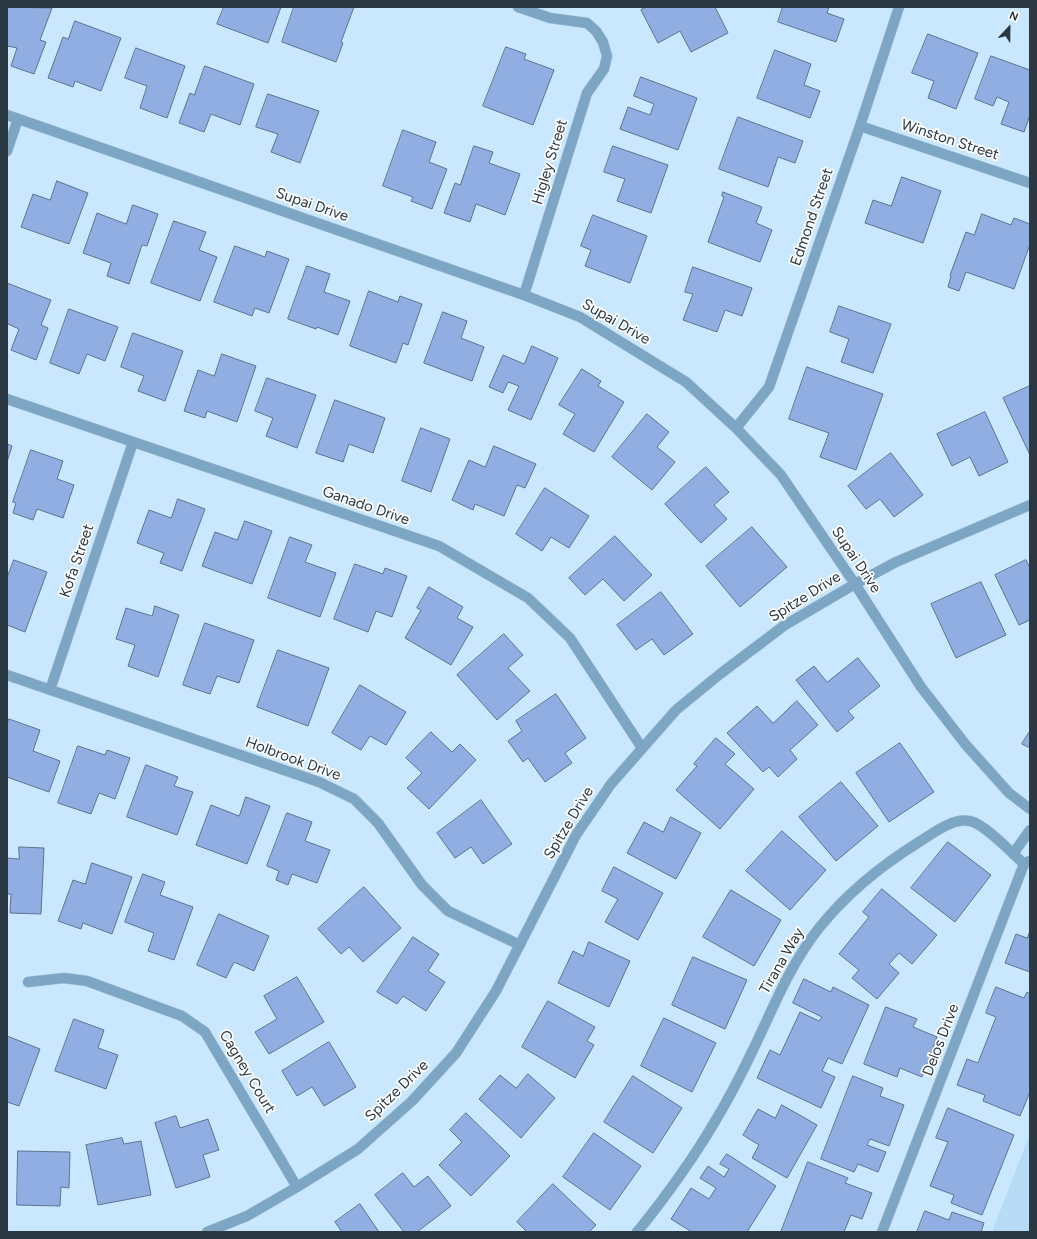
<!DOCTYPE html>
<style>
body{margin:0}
#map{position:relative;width:1037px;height:1239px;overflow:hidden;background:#c9e7fe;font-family:Figtree,sans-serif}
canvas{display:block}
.frame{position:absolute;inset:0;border:8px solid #293843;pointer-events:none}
.north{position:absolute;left:989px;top:8px;width:40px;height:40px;-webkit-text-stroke:3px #fff;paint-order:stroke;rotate:22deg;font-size:11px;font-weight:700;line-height:16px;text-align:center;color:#293843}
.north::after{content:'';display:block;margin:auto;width:14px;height:18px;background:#293843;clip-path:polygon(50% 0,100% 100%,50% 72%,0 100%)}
</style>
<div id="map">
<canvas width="1037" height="1239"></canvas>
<div class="frame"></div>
<div class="north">N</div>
</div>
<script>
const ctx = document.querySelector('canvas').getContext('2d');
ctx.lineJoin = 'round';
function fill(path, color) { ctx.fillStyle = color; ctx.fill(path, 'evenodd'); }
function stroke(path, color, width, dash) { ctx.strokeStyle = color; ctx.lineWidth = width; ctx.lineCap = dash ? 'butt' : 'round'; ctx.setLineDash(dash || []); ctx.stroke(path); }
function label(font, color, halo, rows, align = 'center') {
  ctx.font = font + ' Figtree,sans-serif'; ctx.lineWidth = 3.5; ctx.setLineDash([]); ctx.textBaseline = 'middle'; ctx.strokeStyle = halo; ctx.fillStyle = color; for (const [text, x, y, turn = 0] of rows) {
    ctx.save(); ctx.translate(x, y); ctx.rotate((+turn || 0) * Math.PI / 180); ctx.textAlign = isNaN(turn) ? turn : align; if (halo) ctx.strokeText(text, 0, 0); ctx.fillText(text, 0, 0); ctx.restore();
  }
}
fill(new Path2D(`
 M1030,1134V1232H992Z`), '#b7dbf5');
const building = new Path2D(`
 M7,7L52,8L40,40L46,42L34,74L11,66L17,48L7,46Z
 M224,7H281L268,43L217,24Z
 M294,7H354L341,42L343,43L336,62L282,42Z
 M647,7H715L728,33L691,52L680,31L658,43L641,10Z
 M783,7H829L827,13L844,19L836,42L778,22Z
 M75,21L121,38L101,91L75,81L73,87L48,78L63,37L68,39Z
 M928,34L978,53L956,109L928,98L934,81L912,73Z
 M506,47L526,54L524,59L554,70L533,125L483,106Z
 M136,48L185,66L167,118L140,108L147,86L125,78Z
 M775,50L811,64L804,85L820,91L810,118L757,98Z
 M991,56L1030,70V115L1024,132L1001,124L1009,102L997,97L993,106L975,99Z
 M205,66L254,84L240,125L211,114L204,132L179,123L190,93L194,95Z
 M641,77L697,98L678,150L620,129L628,107L650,115L654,104L634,96Z
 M268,94L319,111L300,163L271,152L278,134L256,127Z
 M738,117L803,141L795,163L778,157L768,187L719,169Z
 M403,130L436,142L429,162L447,169L432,209L411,201L413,197L383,186Z
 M474,146L493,152L489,163L520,174L505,215L476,204L470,222L444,213L455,183L460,185Z
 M613,146L668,165L651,213L617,201L625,179L604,172Z
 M902,177L941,191L923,243L865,223L873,200L891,206Z
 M57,181L88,193L69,244L21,227L33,194L50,200Z
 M723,192L762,207L756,223L772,230L760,262L708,242L724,197L722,196Z
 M133,205L158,214L147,246L142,245L129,284L107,276L111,263L83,253L97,213L126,224Z
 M982,214L1011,225L1014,218L1030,224V244L1014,289L966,272L959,291L948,287L951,276L950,275L966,232L974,235Z
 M593,215L647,236L630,283L585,266L591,250L581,246Z
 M174,221L206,232L199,250L217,257L200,301L151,283Z
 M235,246L265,257L267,251L289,259L269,313L255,308L252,316L214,302Z
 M307,266L330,274L324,292L350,301L338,335L317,327L316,329L288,319Z
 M693,267L752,288L742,316L725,310L717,332L683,320L693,294L685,292Z
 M7,283L51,300L41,325L48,328L36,360L11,350L19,329L8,324L7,327Z
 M369,291L398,302L400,296L422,304L408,345L403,343L396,363L350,346Z
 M839,306L891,324L873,373L841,362L849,339L830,332Z
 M69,309L118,327L105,361L87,354L79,374L50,363Z
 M443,312L467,321L461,338L484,347L472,381L424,363Z
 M133,333L183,351L165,401L138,391L144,376L121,367Z
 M532,346L558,358L531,420L508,410L519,386L508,382L503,393L489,387L503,355L524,364Z
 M222,354L256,366L237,422L207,411L205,418L184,411L198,370L214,376Z
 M807,367L883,394L856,470L820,457L829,433L789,419Z
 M582,369L601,381L598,386L624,402L594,452L563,434L575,414L559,405Z
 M267,378L316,395L297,448L266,436L273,418L255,411Z
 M1030,386V455L1003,398Z
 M335,400L385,418L373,453L349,444L343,462L316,453Z
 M985,412L1008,462L979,476L970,457L952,466L937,434Z
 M647,414L669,432L657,447L675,462L652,490L612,457Z
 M421,428L450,439L431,492L402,481Z
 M7,444L12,446L7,462Z
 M494,446L536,464L525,488L517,485L504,516L475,504L473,510L452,500L469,460L485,467Z
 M31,450L63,461L57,479L74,485L63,518L37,509L33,520L13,513L16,503L13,502Z
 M891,453L923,495L894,517L880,499L866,509L848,486Z
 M706,467L729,492L714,505L727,519L701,543L665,504Z
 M545,488L589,516L569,548L551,537L542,551L516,534Z
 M178,499L205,509L182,571L160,563L164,553L137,543L149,510L171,518Z
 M245,521L272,531L252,584L202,566L215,532L237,540Z
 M752,527L787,567L740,607L706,566Z
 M615,536L652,575L624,601L603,579L585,595L569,578Z
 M290,537L312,545L305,562L336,573L320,617L268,598Z
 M14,560L47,572L25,632L7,625V578Z
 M1026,560L1030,568V620L1019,625L995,575Z
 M355,564L383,574L385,568L407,576L392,617L376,611L368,632L334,619Z
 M981,582L1006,635L956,658L931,604Z
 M429,587L463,607L457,618L473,627L451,665L405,638L421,610L417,608Z
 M661,592L693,634L664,655L652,639L636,650L617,625Z
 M155,606L179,615L158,677L128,666L135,645L116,639L126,608L152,616Z
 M205,623L254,640L239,683L217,676L210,694L183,685Z
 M504,634L523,655L508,668L530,691L497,720L457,675Z
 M278,650L329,668L308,726L257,707Z
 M858,658L880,686L848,711L854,718L837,732L796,680L814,666L827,682Z
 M360,685L406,712L386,745L370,736L361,750L332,733Z
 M556,694L586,738L565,753L572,763L545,782L528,758L523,762L508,741L522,731L516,721Z
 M797,701L818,725L790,750L797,759L778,777L769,767L763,772L727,733L757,706L773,723Z
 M9,719L40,730L33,751L60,761L49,792L7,777V725Z
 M1030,731V748L1022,744Z
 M431,732L452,752L460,744L476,760L429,809L407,788L422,773L406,758Z
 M716,738L735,754L725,764L754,789L720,829L676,790L697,766L694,764Z
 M900,743L934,792L889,822L856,773Z
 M78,746L105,755L107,750L130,758L115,799L99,793L91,814L58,803Z
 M146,765L178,777L174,786L193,792L177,835L127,817Z
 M841,782L878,826L836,861L799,817Z
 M246,797L270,806L247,864L196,845L211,805L239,816Z
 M481,800L512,844L483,864L471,847L455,858L437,833Z
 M287,813L312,822L305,841L330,850L317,883L292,874L288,885L276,880L279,871L267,866Z
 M671,817L701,833L676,879L627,853L644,822L663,832Z
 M782,831L826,870L790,910L746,871Z
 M948,842L991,875L955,922L911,888Z
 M19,847L44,848L41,914L10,913L11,894H7V858L19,859Z
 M92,863L132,877L112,934L83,923L81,929L58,921L73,880L85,884Z
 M614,867L663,893L638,940L605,922L618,899L602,891Z
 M143,874L165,882L160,895L193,907L174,960L148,951L154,933L125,922Z
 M364,887L401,928L363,962L349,947L341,954L318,929Z
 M882,889L937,935L912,964L899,953L889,964L899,973L877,999L852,978L859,970L839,954L869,917L863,912Z
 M731,890L781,920L754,966L703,937Z
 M219,914L269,936L254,971L234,962L226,978L197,965Z
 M1030,931V972L1005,963L1016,934L1027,938Z
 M413,937L439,954L428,971L445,982L426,1011L403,996L397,1004L377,992Z
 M589,942L630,961L609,1007L558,983L573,951L583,956Z
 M693,957L747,980L725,1029L672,1005Z
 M297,977L324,1022L269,1054L255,1032L277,1019L264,996Z
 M804,979L831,992L833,987L869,1005L842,1064L828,1058L822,1071L835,1077L821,1108L757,1078L770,1050L780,1055L800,1012L819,1021L822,1017L793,1003Z
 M996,987L1024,998L1027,992L1030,994V1092L1020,1116L983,1101L985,1095L957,1085L967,1059L978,1063L996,1017L986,1013Z
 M548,1001L595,1027L587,1041L594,1045L575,1078L522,1047Z
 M886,1007L917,1019L913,1027L937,1037L922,1077L900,1068L897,1077L864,1064Z
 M664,1018L716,1043L692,1092L641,1066Z
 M74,1019L104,1030L98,1048L118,1055L106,1089L55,1071Z
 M7,1036L40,1049L19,1106L7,1102Z
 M329,1042L356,1087L324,1106L312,1087L297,1096L282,1071Z
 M528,1074L555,1098L521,1138L479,1099L500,1075L516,1088Z
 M633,1076L682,1108L653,1153L604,1122Z
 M853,1076L883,1088L880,1096L904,1105L889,1146L870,1139L867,1145L886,1152L878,1172L858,1164L854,1172L821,1159Z
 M782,1105L817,1125L787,1178L752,1158L759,1145L743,1135L758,1109L775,1118Z
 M948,1108L1014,1135L982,1215L951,1203L954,1195L930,1186L948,1142L936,1138Z
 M466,1113L510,1156L471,1196L439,1165L462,1142L450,1130Z
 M176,1116L180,1128L208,1119L219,1150L203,1155L210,1177L176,1188L155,1123Z
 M594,1133L641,1166L610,1210L563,1177Z
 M122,1138L124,1144L141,1141L151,1195L98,1205L86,1145Z
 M18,1151L70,1152L69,1188L61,1187L60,1206L17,1205Z
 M727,1154L776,1186L747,1232H692L671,1219L691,1188L709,1199L716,1188L700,1178L708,1166L724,1177L729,1169L720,1164Z
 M808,1162L848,1178L845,1183L872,1193L862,1219L851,1215L844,1232H781Z
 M403,1173L414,1187L428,1176L451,1206L417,1232H404L375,1195Z
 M553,1184L596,1225L589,1232H527L517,1222Z
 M360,1204L379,1232H342L335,1222Z
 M925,1211L949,1220L952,1212L984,1223L981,1232H917Z`);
fill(building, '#90aee2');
stroke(building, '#5f7293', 1);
const minor = new Path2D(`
 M518,7L550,18L587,23L596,31L603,42L607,56L604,69L587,93L524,295
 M7,115L524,295L580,317L686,382L736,428L781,475L855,584L921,687L966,745L1009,793L1030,809
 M860,126L1030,183
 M7,151L18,119
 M7,399L439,546L528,598L570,638L642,748
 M736,428L769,387L860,126L899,7
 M7,675L319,782L354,799L378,823L422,885L448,911L520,945
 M50,690L133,442
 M1013,854L1030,830
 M28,982L64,978L87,981L182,1016L205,1032L297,1187
 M207,1232L247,1216L297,1187L358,1149L412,1101L456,1053L496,991L576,835L611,784L676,710L720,674L785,625L855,584L896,562L1030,505
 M637,1232C649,1218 660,1203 671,1188C701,1147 727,1104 749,1058C771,1014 788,967 819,928C847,893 882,865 919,842C933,833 953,818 969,821C983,822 1013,854 1024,864
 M882,1232L1024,864L1029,861`);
stroke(minor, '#a9c4d9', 11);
stroke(minor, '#7da6c5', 10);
label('15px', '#293843', '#fff', [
 ["Winston Street",950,140,18],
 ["Higley Street",550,162,-73],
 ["Supai Drive",312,205,19],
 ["Edmond Street",812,217,-71],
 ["Supai Drive",616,322,30],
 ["Ganado Drive",366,506,19],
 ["Supai Drive",856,560,56],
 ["Kofa Street",77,561,-71],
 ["Spitze Drive",805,597,-32],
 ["Holbrook Drive",293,759,20],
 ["Spitze Drive",569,823,-59],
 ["Tirana Way",782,961,-60],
 ["Delos Drive",941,1040,-69],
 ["Cagney Court",247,1072,59],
 ["Spitze Drive",397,1091,-44]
]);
</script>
